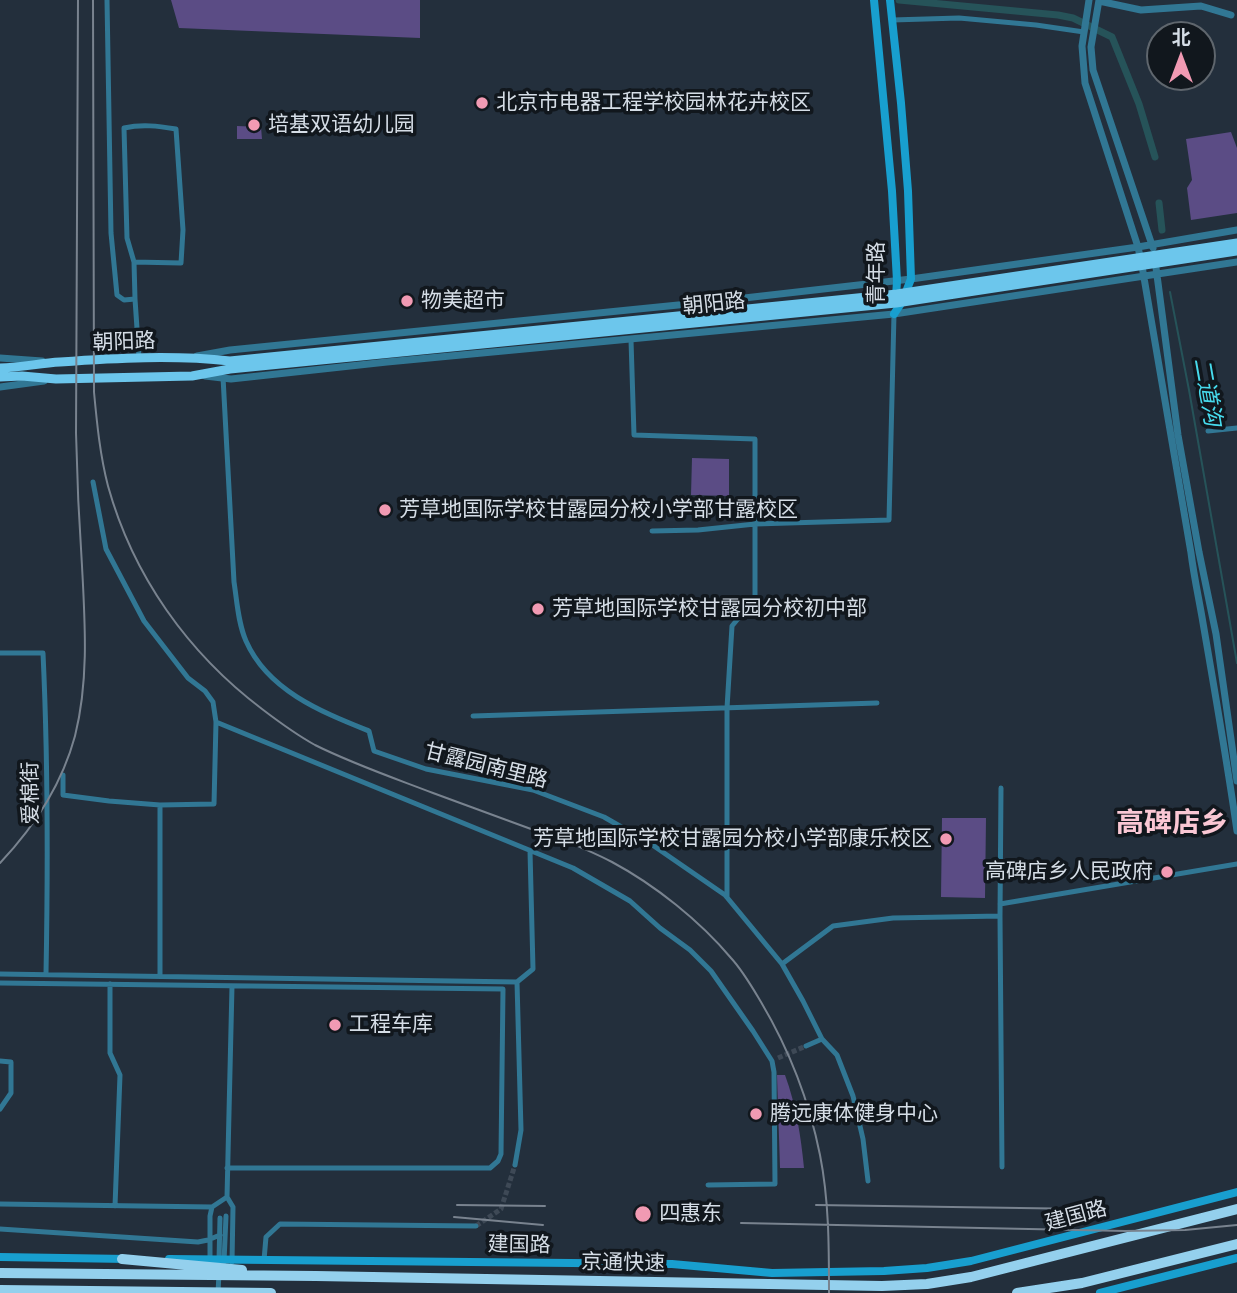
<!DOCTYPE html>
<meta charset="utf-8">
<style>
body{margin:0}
#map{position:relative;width:1237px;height:1293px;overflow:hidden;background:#232f3c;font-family:Raleway,"Noto Sans SC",sans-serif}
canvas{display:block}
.north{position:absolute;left:1146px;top:21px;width:70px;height:70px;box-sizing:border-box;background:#11171d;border:2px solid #5f666d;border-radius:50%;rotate:0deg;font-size:19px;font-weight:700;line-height:28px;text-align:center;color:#d5dde6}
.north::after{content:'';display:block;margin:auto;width:24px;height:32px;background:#f19ab3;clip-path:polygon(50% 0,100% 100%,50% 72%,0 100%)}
</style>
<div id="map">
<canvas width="1237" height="1293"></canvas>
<div class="north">北</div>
</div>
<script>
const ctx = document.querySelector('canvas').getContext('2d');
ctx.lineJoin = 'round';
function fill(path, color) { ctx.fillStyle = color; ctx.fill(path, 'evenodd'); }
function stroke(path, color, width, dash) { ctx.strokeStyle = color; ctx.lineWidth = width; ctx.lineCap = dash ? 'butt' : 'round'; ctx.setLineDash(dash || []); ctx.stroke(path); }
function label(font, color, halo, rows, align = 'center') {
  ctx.font = font + ' Raleway,"Noto Sans SC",sans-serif'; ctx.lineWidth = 7; ctx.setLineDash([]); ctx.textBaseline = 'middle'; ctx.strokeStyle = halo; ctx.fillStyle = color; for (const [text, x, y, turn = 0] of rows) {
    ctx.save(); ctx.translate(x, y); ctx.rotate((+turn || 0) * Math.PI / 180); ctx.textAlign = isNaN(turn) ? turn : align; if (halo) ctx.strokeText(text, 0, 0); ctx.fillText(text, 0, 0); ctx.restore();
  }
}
fill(new Path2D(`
 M171,0H420V38L179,28Z
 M237,126L261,127L262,139H237Z
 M1231,132L1237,148V213L1191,220L1187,188L1192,180L1186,139Z
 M692,458L729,459V496L691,495Z
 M942,818H986L985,898L941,897Z
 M777,1075H785C796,1105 801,1136 804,1168H780Z`), '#5b4c85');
stroke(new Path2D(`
 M1170,292L1189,390L1237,663`), '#265359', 2);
stroke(new Path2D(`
 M899,0L1058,15L1073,18L1112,37L1139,104L1155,157
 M1159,203L1162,230`), '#265359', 7);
stroke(new Path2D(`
 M778,1058L806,1046
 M476,1226L501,1209L515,1165`), '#3e4956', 5, [5, 2.5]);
stroke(new Path2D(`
 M107,0L111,233L117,295L124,300L135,299L139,358
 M892,20L959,18L1036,25L1084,32
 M134,262L127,238L124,128C142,124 158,126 176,129L183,230L181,263L134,262L135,299
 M631,340L634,435L755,439V598L732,626L727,708V897
 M223,377L234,582C237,601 238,623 246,641C268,691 322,712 369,731L374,751L426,769L533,790L604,817L651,844L725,895L782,964L803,1001L822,1039L837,1055L853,1096L863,1139L868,1181
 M1208,431L1237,428
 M652,531L698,530L755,524L889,520L894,314
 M0,653H43C48,760 48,867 46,974
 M473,716L877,703
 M216,722L573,868L630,901L660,928L690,950L711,971L753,1031L772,1061L774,1072L775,1184L708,1185
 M63,775V795L109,801L160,805L214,804L216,722L213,702L205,691L188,678L144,621L106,549L93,482
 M1001,788L1000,916L1002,1167
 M1000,904L1237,864
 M782,964L833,926L893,918L1000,916
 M0,974L517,982
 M160,976V805
 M0,983L503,989L501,1154L498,1161L490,1168H227
 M110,984V1053L120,1075L115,1206
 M806,1046L822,1039
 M0,1061L11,1062V1093L0,1109
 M515,1165L521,1130L517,982L533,969L530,851
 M227,1197L233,1207L232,1262
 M0,1204L212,1207
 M0,1229L198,1242L208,1240L220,1235
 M219,1260L220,1218
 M264,1260L266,1237L280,1224L476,1226
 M210,1262V1216L212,1207L227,1197L232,986
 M224,1262L226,1216
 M218,1293L219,1273`), '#317794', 5);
stroke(new Path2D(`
 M1089,0L1082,46L1085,83L1138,247L1142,266L1191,553C1194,577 1199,599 1203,623C1215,692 1227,761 1237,831
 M1099,0L1091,47L1093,70L1153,248
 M1099,1L1141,10L1201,6L1231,15
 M1155,260L1178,435L1199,552L1216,634L1237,781
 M197,356L230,350L718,301L911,279L1138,247L1237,230
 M0,358L42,361
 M205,376L231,379L387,362L894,314L1237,262
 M0,387L44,381`), '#317794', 7);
stroke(new Path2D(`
 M874,0L892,191L897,281L896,297
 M890,0L901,103L908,191L911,279L902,302L894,314
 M0,1257L128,1259
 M169,1259L672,1264L772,1273L884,1271L927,1268L971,1261L1237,1192
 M1100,1293L1237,1258`), '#189fcf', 8);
stroke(new Path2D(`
 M0,368C20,368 40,363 60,362C116,358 174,355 230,361L897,294L1237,243
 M0,377L22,376L56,379L192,376L230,369L896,303L1237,251`), '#6cc6ec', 9);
stroke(new Path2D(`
 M122,1259L242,1270
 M0,1273L316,1276L882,1286L927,1284L971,1277L1237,1209
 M0,1290L271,1293
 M1017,1293L1082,1283L1237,1244`), '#94d0ed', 10);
stroke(new Path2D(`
 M93,0L94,392C97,424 100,455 108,486C133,576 188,653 262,709C279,722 297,735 315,745C353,764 394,778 433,793C482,811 530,829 578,846C589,851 601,856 612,862C655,885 700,921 731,958C743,971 752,987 761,1002C790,1051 809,1100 820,1155C829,1200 829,1247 829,1293
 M0,863C34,827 62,784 75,736C89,680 85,623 82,566C79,522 77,478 76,433L78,0
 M457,1205L545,1206
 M816,1205L1088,1209
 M454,1217L543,1225
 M741,1223L1125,1231L1185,1230L1237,1225`), '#79838f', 2);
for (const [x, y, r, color] of [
 [482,103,7,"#f19ab3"],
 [254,125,7,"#f19ab3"],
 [407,301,7,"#f19ab3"],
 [385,510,7,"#f19ab3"],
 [538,609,7,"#f19ab3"],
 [946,839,7,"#f19ab3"],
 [1167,872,7,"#f19ab3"],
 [335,1025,7,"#f19ab3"],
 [756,1114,7,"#f19ab3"],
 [643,1214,9,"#f19ab3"]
]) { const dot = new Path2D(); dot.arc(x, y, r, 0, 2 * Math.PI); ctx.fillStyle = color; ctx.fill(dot); stroke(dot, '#11171d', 2.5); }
label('21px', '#d5dde6', '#11171d', [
 ["北京市电器工程学校园林花卉校区",496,103],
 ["培基双语幼儿园",268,125],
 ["物美超市",421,301],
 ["芳草地国际学校甘露园分校小学部甘露校区",399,510],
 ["芳草地国际学校甘露园分校初中部",552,609],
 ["芳草地国际学校甘露园分校小学部康乐校区",932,839,"right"],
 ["高碑店乡人民政府",1153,872,"right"],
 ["工程车库",349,1025],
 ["腾远康体健身中心",770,1114],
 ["四惠东",659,1214]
], 'left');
label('21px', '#d5dde6', '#11171d', [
 ["青年路",877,273,-90],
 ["朝阳路",714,304,-6],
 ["朝阳路",124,342,-2],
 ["甘露园南里路",486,766,14],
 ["爱棉街",31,793,-91],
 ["建国路",1076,1216,-15],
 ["建国路",519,1245,1],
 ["京通快速",623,1263,1]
]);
label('italic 23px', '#47dbed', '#11171d', [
 ["二道沟",1207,392,80]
]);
label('bold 28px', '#fac7d4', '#11171d', [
 ["高碑店乡",1172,824]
]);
</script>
